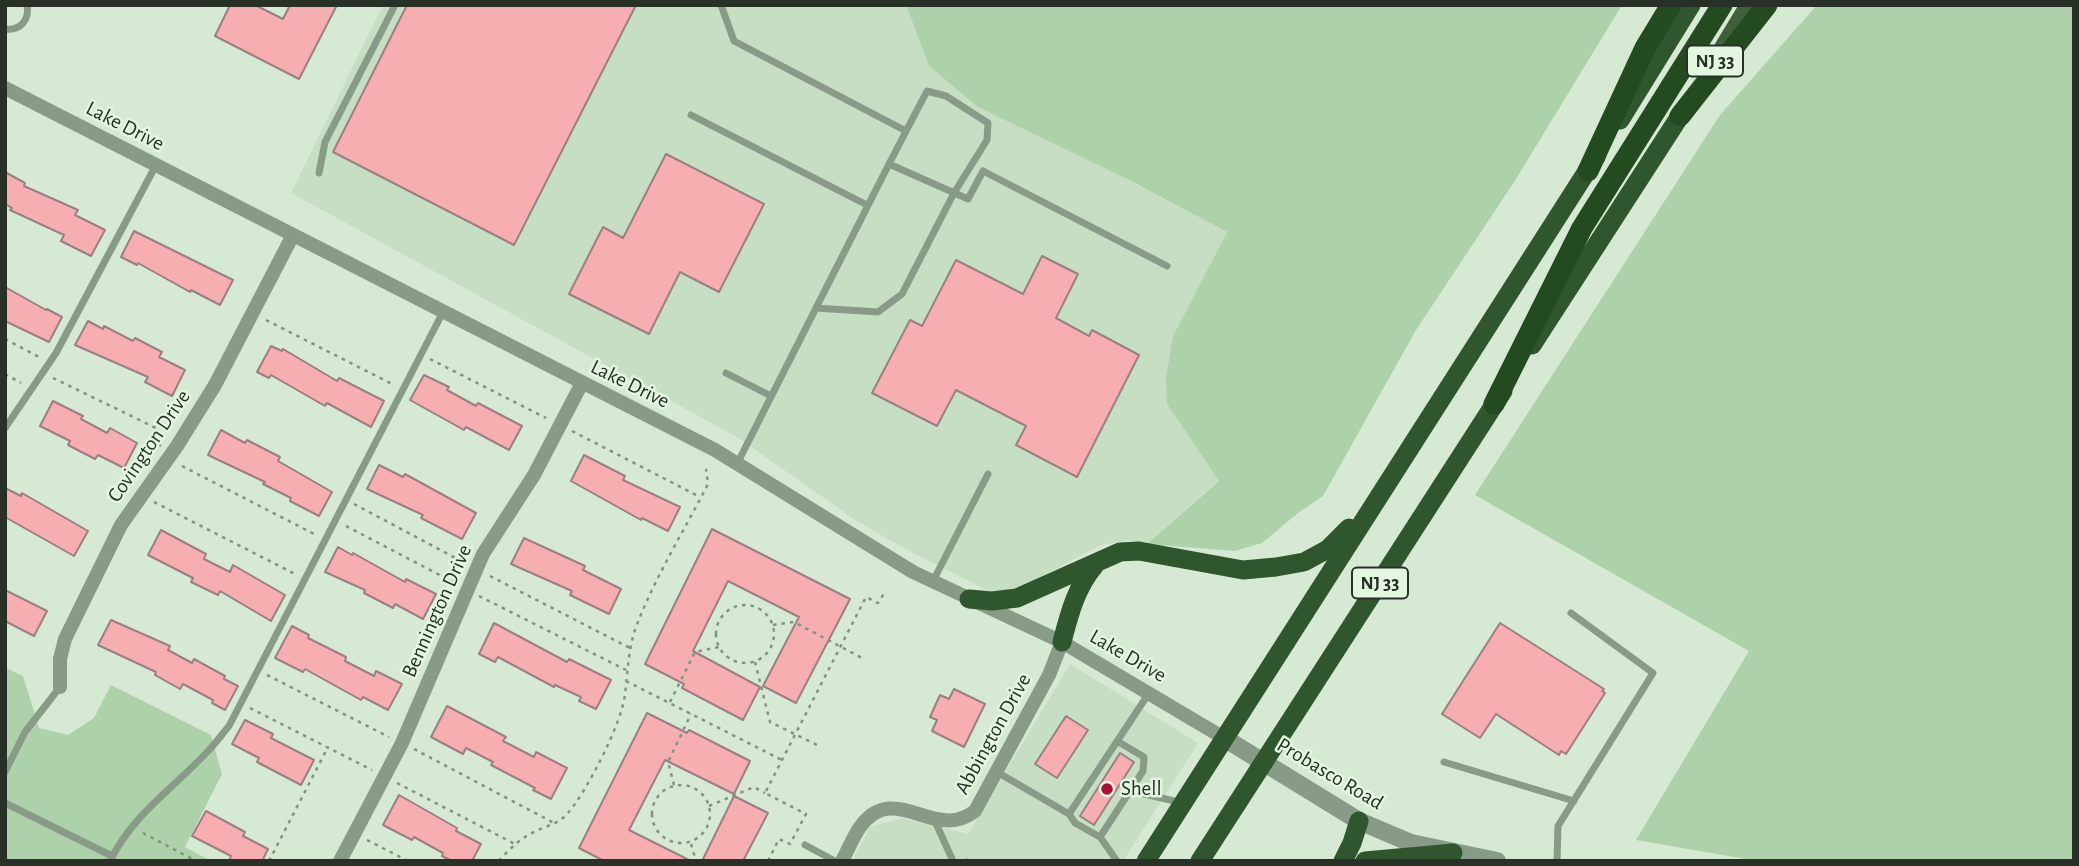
<!DOCTYPE html>
<style>
body{margin:0}
#map{position:relative;width:2079px;height:866px;overflow:hidden;background:#d5e9d3;font-family:"Alegreya Sans",sans-serif}
canvas{display:block}
.frame{position:absolute;inset:0;border:7px solid #293028;pointer-events:none}
</style>
<div id="map">
<canvas width="2079" height="866"></canvas>
<div class="frame"></div>
</div>
<script>
const ctx = document.querySelector('canvas').getContext('2d');
ctx.lineJoin = 'round';
function fill(path, color) { ctx.fillStyle = color; ctx.fill(path, 'evenodd'); }
function stroke(path, color, width, dash) { ctx.strokeStyle = color; ctx.lineWidth = width; ctx.lineCap = dash ? 'butt' : 'round'; ctx.setLineDash(dash || []); ctx.stroke(path); }
function label(font, color, halo, rows, align = 'center') {
  ctx.font = font + ' "Alegreya Sans",sans-serif'; ctx.lineWidth = 5; ctx.setLineDash([]); ctx.textBaseline = 'middle'; ctx.strokeStyle = halo; ctx.fillStyle = color; for (const [text, x, y, turn = 0] of rows) {
    ctx.save(); ctx.translate(x, y); ctx.rotate((+turn || 0) * Math.PI / 180); ctx.textAlign = isNaN(turn) ? turn : align; if (halo) ctx.strokeText(text, 0, 0); ctx.fillText(text, 0, 0); ctx.restore();
  }
}
fill(new Path2D(`
 M383,5H906L929,66L1139,186L1227,232L1173,336L1167,404L1219,480L1147,544L1129,540L1101,545L1015,590L1001,592L989,591L907,550L854,519L737,437L291,193Z
 M1070,664L1198,743L1123,861H852L870,827L902,818L968,834Z`), '#c6dfc3');
fill(new Path2D(`
 M906,5H1622L1516,179L1416,330L1323,496L1298,513L1262,543L1235,551L1147,544L1219,481L1167,404L1166,378L1173,336L1227,232L1129,180L978,107L929,66Z
 M1817,5H2074V861H1757L1636,840L1749,651L1475,495L1720,115Z
 M5,668L23,676L39,728L68,735L94,718L111,685L211,735L222,774L185,847L211,861H5Z`), '#add2a9');
const building = new Path2D(`
 M230,5H255L283,19L290,5H337L299,79L215,36Z
 M407,5H636L514,245L333,152Z
 M666,154L764,204L719,292L680,272L649,334L569,294L603,227L623,238Z
 M5,172L25,183L24,186L78,210L75,215L105,230L91,256L61,241L64,235L10,210L12,208L5,204Z
 M134,231L233,280L220,305L191,290L190,292L138,263L137,265L121,257Z
 M1042,256L1078,274L1056,318L1089,336L1092,330L1139,355L1077,477L1016,445L1026,426L956,390L937,426L872,393L910,320L922,326L956,260L1023,294Z
 M5,287L46,310L47,309L62,317L49,342L5,321Z
 M88,321L103,329L104,326L133,341L135,338L162,352L159,357L185,370L172,396L145,382L148,377L75,345Z
 M271,346L282,351L283,349L337,381L339,378L384,401L371,427L327,403L325,406L271,375L269,378L257,372Z
 M424,375L449,387L447,390L476,406L478,403L522,426L509,450L466,427L464,430L410,400Z
 M53,401L83,416L81,419L107,433L110,428L137,443L124,468L98,455L95,459L68,445L70,441L40,426Z
 M221,430L245,443L247,440L280,457L278,461L332,492L319,516L290,501L291,498L263,484L265,482L208,455Z
 M584,455L625,476L623,480L680,507L668,531L642,518L641,520L571,481Z
 M379,465L403,477L405,474L476,513L462,539L421,518L423,515L367,489Z
 M5,488L21,496L22,493L88,531L74,556L5,517Z
 M712,529L850,599L796,703L763,686L799,617L728,581L693,651L760,687L743,720L682,688L684,684L645,664Z
 M161,530L206,554L204,559L230,572L233,565L285,595L271,621L220,591L218,595L191,582L193,578L148,555Z
 M524,538L585,566L583,570L621,589L609,614L570,595L572,591L511,564Z
 M338,547L352,555L353,553L405,582L406,579L436,594L423,619L395,604L393,608L364,593L365,590L325,572Z
 M5,590L47,611L34,636L5,621Z
 M111,620L170,646L168,650L192,663L194,659L225,676L224,679L238,686L225,710L212,703L213,700L183,684L180,689L155,675L156,672L98,645Z
 M494,623L567,662L569,659L611,680L596,709L579,701L581,697L555,685L554,687L498,657L495,662L479,654Z
 M1500,623L1604,689L1602,691L1605,693L1566,754L1561,751L1559,755L1496,714L1480,738L1442,714Z
 M292,626L309,635L308,638L346,657L345,661L374,676L376,671L402,684L388,710L363,697L361,700L305,669L303,672L275,658Z
 M954,689L985,704L964,747L932,731L937,720L930,717L940,695L949,699Z
 M447,706L506,737L503,741L534,757L536,752L567,768L551,799L533,790L535,788L491,765L493,762L466,748L463,754L431,737Z
 M647,713L687,733L689,730L750,761L734,794L665,760L629,830L691,861H604L579,848Z
 M1066,716L1088,730L1057,778L1035,764Z
 M245,720L273,734L271,738L314,760L301,785L257,762L259,758L232,744Z
 M1120,753L1134,762L1094,825L1080,816Z
 M399,795L457,828L456,831L481,844L472,861H452L442,856L443,853L414,837L412,840L383,825Z
 M734,796L768,813L743,861H702Z
 M206,811L245,832L243,836L268,849L262,861H229L231,856L192,836Z`);
fill(building, '#f6aeb1');
stroke(building, '#9c7f80', 2);
stroke(new Path2D(`
 M266,320L394,385
 M5,339L39,357
 M430,359L546,418
 M5,374L21,383
 M53,378L156,428L152,439L161,446
 M572,431L700,497
 M182,466L316,535
 M154,502L295,574
 M354,504L463,562
 M346,526L455,583
 M490,576L630,648
 M479,596L626,670
 M716 634a29 29 0 1 1 58 0a29 29 0 1 1-58 0Z
 M773,625L794,622L862,658
 M755,662L770,722L817,745
 M267,675L389,737
 M626,681L782,760
 M670,702L695,652L719,647
 M250,708L372,770
 M414,749L554,823
 M397,783L515,844
 M652 814a29 29 0 1 1 58 0a29 29 0 1 1-58 0Z
 M674,785L668,762L691,714
 M709,806L754,787L765,793
 M143,833L196,861
 M367,840L408,861
 M691,844L696,861
 M966,859L968,861
 M269,861L328,747
 M499,861C509,849 522,837 536,831C548,825 559,824 568,813C587,791 622,723 625,694C628,671 628,649 636,627C655,577 684,531 708,484L706,469
 M768,861L779,839L790,844L806,814L765,793L866,597L878,603L885,592`), '#849283', 2.5, [3.5, 5]);
stroke(new Path2D(`
 M721,5L734,41L906,131
 M5,29C20,31 30,20 27,5
 M691,115L867,205
 M319,173L325,142L395,5
 M816,308L889,164L968,199L983,171L1167,266
 M726,373L771,396
 M5,428L56,353L156,165
 M737,464L816,308L878,312L902,294L954,193L987,140L988,123L946,96L927,91L889,164
 M933,581L988,474
 M1444,762L1574,801
 M5,772L25,732L60,687
 M997,772L1069,814L1075,823L1100,837L1117,861
 M1131,791L1179,802
 M5,803L112,856
 M1069,814L1149,693
 M934,819L953,861
 M1100,837L1143,771L1144,757L1117,741
 M805,845L835,861
 M110,861C133,814 174,788 208,751C216,743 222,734 229,726L443,312
 M1557,861L1558,826L1653,673L1571,613`), '#889b86', 7);
stroke(new Path2D(`
 M5,88L715,450L913,572L1062,642L1224,738
 M60,687V659L65,639L121,525L177,446L215,385L293,235
 M340,861L402,743L483,554L534,475L582,383
 M842,861C848,850 853,837 860,827C895,779 934,843 975,811L1049,675L1062,642`), '#889b86', 14);
stroke(new Path2D(`
 M1224,738L1359,821L1411,843L1497,861`), '#889b86', 18);
stroke(new Path2D(`
 M1723,48L1749,5`), '#3e603b', 18);
stroke(new Path2D(`
 M1620,120L1691,5
 M1532,345L1680,116
 M969,599L992,601L1017,598L1120,552L1139,551L1243,570L1276,567L1304,562L1328,549L1349,528
 M1062,642C1069,615 1076,587 1095,565
 M1146,861L1596,157
 M1200,861L1503,391
 M1343,861L1352,843L1359,821
 M1365,861L1453,853`), '#30562d', 19);
stroke(new Path2D(`
 M1680,116L1767,5
 M1588,171L1645,48L1671,5
 M1494,404L1582,228L1722,5`), '#234b1f', 21);
for (const [x, y, r, color] of [
 [1107,789,7,"#a81135"]
]) { const dot = new Path2D(); dot.arc(x, y, r, 0, 2 * Math.PI); ctx.fillStyle = color; ctx.fill(dot); stroke(dot, '#e3f6e0', 2.5); }
for (const [x, y, w] of [
 [1715,61,56],
 [1380,583,56]
]) { const box = new Path2D(); box.roundRect(x - w / 2, y - 15.5, w, 31, 5); ctx.fillStyle = '#e3f6e0'; ctx.fill(box); stroke(box, '#293028', 2); }
label('bold 19px', '#293028', null, [
 ["NJ 33",1715,61],
 ["NJ 33",1380,583]
]);
label('21px', '#293028', '#e3f6e0', [
 ["Lake Drive",125,126,27],
 ["Lake Drive",630,384,26],
 ["Covington Drive",149,446,-56],
 ["Bennington Drive",437,611,-66],
 ["Lake Drive",1128,656,30],
 ["Abbington Drive",993,734,-61],
 ["Probasco Road",1330,774,31]
]);
label('21px', '#293028', '#e3f6e0', [
 ["Shell",1121,789]
], 'left');
</script>
